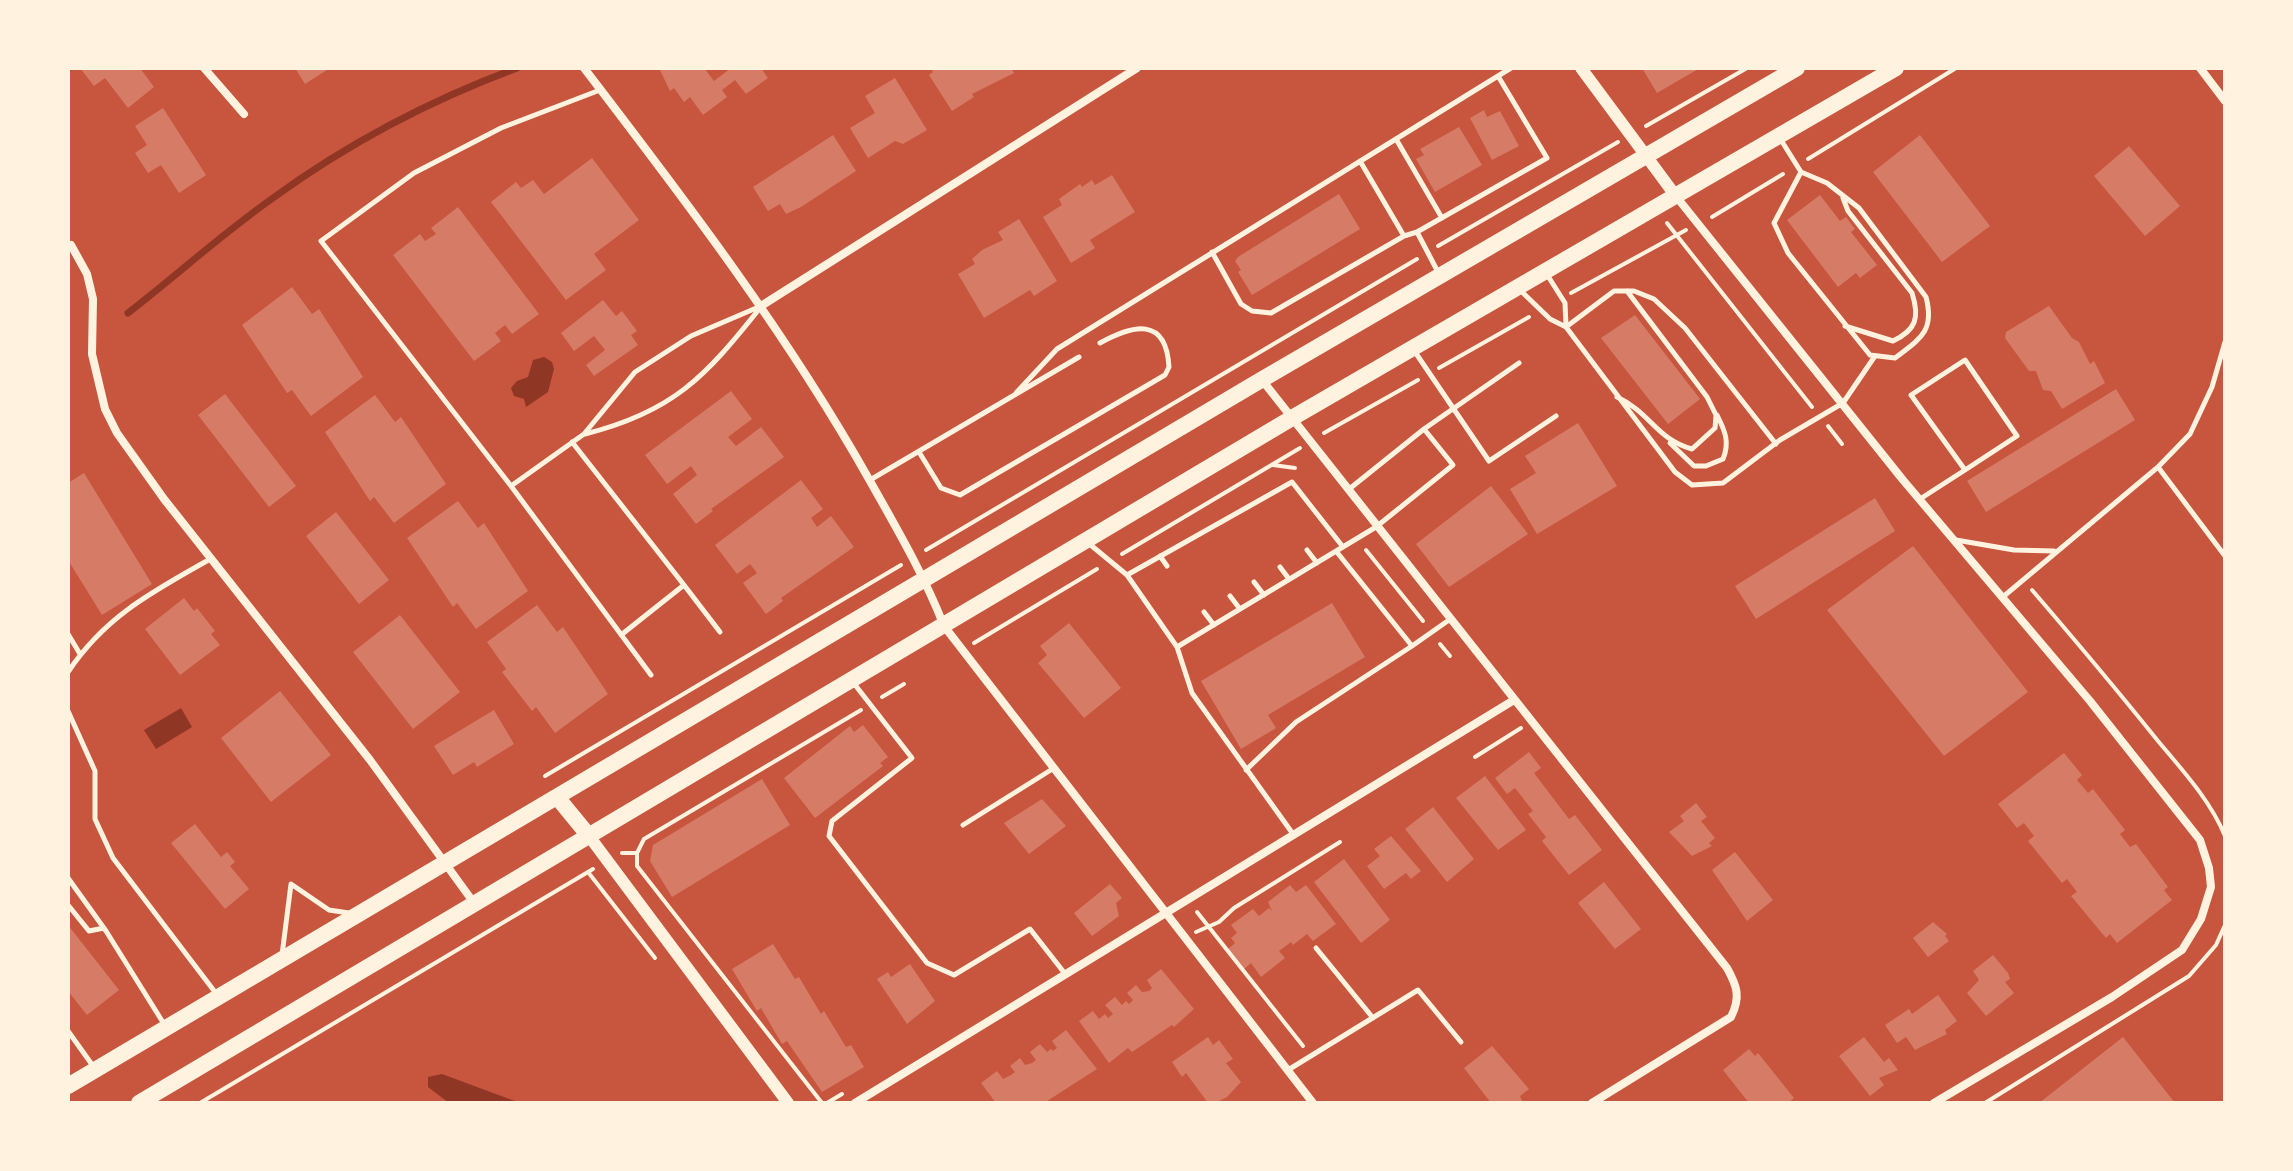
<!DOCTYPE html>
<style>
body{margin:0}
#map{position:relative;width:2293px;height:1171px;overflow:hidden;background:#c8553d;font-family:"Source Sans 3",sans-serif}
canvas{display:block}
.frame{position:absolute;inset:0;border:70px solid #fff3e0;pointer-events:none}
</style>
<div id="map">
<canvas width="2293" height="1171"></canvas>
<div class="frame"></div>
</div>
<script>
const ctx = document.querySelector('canvas').getContext('2d');
ctx.lineJoin = 'round';
function fill(path, color) { ctx.fillStyle = color; ctx.fill(path, 'evenodd'); }
function stroke(path, color, width, dash) { ctx.strokeStyle = color; ctx.lineWidth = width; ctx.lineCap = dash ? 'butt' : 'round'; ctx.setLineDash(dash || []); ctx.stroke(path); }
fill(new Path2D(`
 M544,357L552,362L554,369L548,392L526,407L524,399L514,396L511,388L517,381L528,377L533,360Z
 M181,708L192,727L156,749L144,730Z
 M442,1074L520,1103H449L428,1087V1077Z`), '#8f3625');
stroke(new Path2D(`
 M128,313C177,275 223,233 273,198C347,144 431,100 517,68`), '#8f3625', 7);
fill(new Path2D(`
 M80,68H140L154,87L128,108L105,78L94,86Z
 M295,68H330L305,84Z
 M659,68H704L714,81L731,68H761L768,78L746,94L735,80L722,90L727,97L703,115L690,97L684,102L674,88L670,91Z
 M931,68H1011L1014,73L972,94L974,97L952,111L929,75L933,72Z
 M1642,68H1700L1657,93Z
 M895,78L927,130L903,144L895,141L868,158L850,128L875,113L865,96Z
 M163,108L206,175L179,193L161,165L148,173L135,153L147,145L135,126Z
 M1484,110L1487,117L1500,111L1519,146L1492,160L1470,118Z
 M1459,127L1482,165L1435,192L1416,159L1424,155L1420,149Z
 M833,135L856,171L801,207L786,214L780,204L768,211L753,187Z
 M1920,135L1990,226L1942,262L1873,172Z
 M2129,146L2180,206L2145,236L2094,176Z
 M592,158L639,220L594,254L606,270L566,300L491,202L516,182L521,188L533,180L544,194Z
 M1112,175L1135,212L1090,240L1095,248L1071,263L1043,217L1062,205L1059,199L1080,184L1082,187L1092,180L1095,185Z
 M1339,194L1360,229L1252,295L1238,272L1241,270L1235,261L1238,257Z
 M1820,195L1840,221L1846,217L1855,229L1851,232L1877,265L1860,278L1856,273L1838,287L1787,220Z
 M458,207L539,314L512,334L505,325L495,333L501,341L474,361L393,255L420,234L425,241L436,234L431,228Z
 M1019,219L1057,281L1034,296L1030,290L984,318L958,274L975,264L972,259L982,250L1003,240L998,232Z
 M292,287L312,314L319,309L363,377L311,416L292,390L287,393L242,325Z
 M603,300L616,316L622,311L637,331L631,335L638,345L594,376L586,365L605,350L594,336L574,351L561,333Z
 M2049,306L2072,338L2079,342L2090,364L2094,361L2105,383L2062,409L2051,391L2043,390L2036,371H2029L2005,338L2006,332Z
 M1635,315L1700,399L1668,424L1601,338Z
 M2116,389L2135,420L1986,512L1967,481Z
 M731,391L752,419L728,437L736,446L761,427L784,457L711,509L713,511L696,524L673,494L697,475L691,466L667,484L645,455Z
 M225,394L296,486L269,507L198,415Z
 M375,395L395,422L401,417L446,484L394,523L374,497L370,501L325,432Z
 M1578,423L1617,486L1537,534L1510,489L1536,473L1525,456Z
 M84,473L152,584L102,615L68,560V483Z
 M801,480L823,509L811,518L817,527L831,516L854,547L781,598L783,601L766,614L743,583L757,573L750,564L737,574L715,545Z
 M1491,486L1528,534L1449,587L1416,544Z
 M1875,498L1895,531L1756,619L1735,586Z
 M458,501L478,528L484,523L528,591L476,629L457,603L453,607L407,538Z
 M336,512L389,580L359,604L306,536Z
 M1913,546L2028,692L1944,756L1827,610Z
 M184,598L194,611L197,608L215,631L211,634L220,645L180,675L145,629Z
 M1332,603L1365,657L1268,715L1276,728L1241,749L1201,681Z
 M537,605L557,632L563,627L608,694L555,733L536,707L532,711L502,672L506,669L487,642Z
 M400,615L460,692L413,729L353,652Z
 M1069,623L1121,688L1084,718L1038,663L1047,655L1040,646Z
 M280,691L331,755L271,802L221,738Z
 M494,710L514,744L477,767L474,762L453,775L434,746Z
 M863,725L888,757L880,763L883,766L815,818L784,778L850,726L854,732Z
 M1529,752L1541,768L1534,773L1569,819L1575,815L1602,850L1569,875L1542,841L1546,837L1528,814L1533,811L1515,788L1507,794L1495,778Z
 M2064,753L2082,775L2077,780L2088,793L2093,789L2125,830L2120,834L2130,847L2136,844L2168,887L2164,890L2172,900L2117,943L2110,934L2106,938L2071,896L2077,892L2067,879L2062,883L2028,841L2034,836L2024,823L2017,828L1998,804Z
 M1485,776L1526,830L1498,850L1456,798Z
 M762,779L790,825L672,897L650,861L653,845Z
 M1042,799L1066,826L1029,854L1004,823Z
 M1696,803L1707,817L1701,821L1715,838L1709,843L1712,846L1692,856L1669,832L1684,821L1680,816Z
 M1433,807L1474,859L1447,882L1405,829Z
 M195,824L221,857L227,852L235,862L230,866L249,889L225,909L171,843Z
 M1391,836L1421,871L1411,879L1406,873L1384,889L1367,866L1380,856L1374,849Z
 M1735,852L1773,900L1747,921L1712,870Z
 M1344,859L1390,920L1361,943L1314,882Z
 M1604,882L1641,929L1615,949L1578,903Z
 M1110,884L1122,898L1116,903L1119,916L1092,936L1074,913Z
 M1290,885L1296,892L1306,885L1336,924L1313,941L1307,934L1293,945L1291,942L1279,951L1285,958L1261,977L1251,963L1244,969L1228,949L1235,943L1231,938L1237,933L1231,925L1253,909L1259,916L1269,908L1272,911L1268,902Z
 M1933,922L1947,934L1945,936L1949,941L1928,957L1913,938Z
 M68,925L119,990L87,1015L68,991Z
 M773,944L795,979L799,977L821,1014L824,1011L846,1047L851,1045L864,1067L822,1092L787,1041L782,1044L761,1008L757,1011L732,969Z
 M1993,955L2008,973L2010,979L2005,982L2014,993L1986,1016L1967,993L1979,980L1973,971Z
 M910,964L935,1001L907,1024L877,979L888,972L891,977Z
 M1161,969L1194,1009L1174,1027L1172,1025L1132,1052L1128,1048L1109,1063L1079,1021L1093,1011L1099,1019L1105,1014L1108,1018L1113,1014L1105,1005L1115,997L1122,1005L1126,1001L1129,1004L1133,1000L1127,993L1136,985L1142,992L1149,991L1152,988L1147,980Z
 M1938,995L1957,1021L1945,1030L1947,1034L1915,1050L1906,1037L1897,1043L1885,1025L1909,1009L1912,1014Z
 M1066,1030L1097,1069L1044,1103H996L981,1083L997,1071L1003,1079L1011,1075L1015,1072L1010,1066L1020,1058L1025,1065L1032,1063L1036,1060L1030,1052L1040,1044L1047,1052L1051,1049L1053,1051L1057,1048L1052,1041Z
 M1208,1037L1213,1045L1219,1040L1233,1059L1226,1063L1241,1082L1227,1097L1215,1103H1208L1186,1073L1182,1077L1172,1062Z
 M1864,1037L1884,1062L1889,1058L1898,1070L1879,1078L1884,1085L1870,1096L1839,1056Z
 M2123,1037L2175,1103H2039Z
 M1492,1046L1529,1089L1520,1096L1523,1103H1491L1464,1068Z
 M1749,1049L1755,1056L1758,1053L1794,1098L1788,1103H1749L1723,1070Z`), '#d67c66');
stroke(new Path2D(`
 M1646,126L1747,68
 M1808,159L1956,68
 M1712,217L1783,174
 M1667,223L1812,407
 M1438,246L1618,142
 M1571,293L1686,230
 M1439,368L1529,317
 M1828,426L1842,444
 M1324,433L1418,380
 M1273,465L1295,468
 M926,550L1417,259
 M1366,550L1423,621
 M1122,554L1300,448
 M2032,590C2075,640 2117,690 2158,741C2183,771 2210,800 2225,836
 M974,643L1097,569
 M1440,644L1450,656
 M882,697L904,684
 M1475,757L1521,728
 M545,776L901,565
 M622,853H637L644,839L861,710
 M637,853V866L822,1103
 M588,872L655,958
 M1197,912L1303,1046
 M1196,932L1219,922L1234,908L1340,842
 M200,1103L593,869
 M827,1103L842,1094
 M1985,1103L2189,976L2216,945L2225,925`), '#fff3e0', 4);
stroke(new Path2D(`
 M1498,76L1511,68
 M600,90L501,128L414,173L321,241L511,486L584,434L635,372L691,336L761,306
 M1781,140L1801,172L1827,183L1859,208L1926,297C1935,331 1920,339 1895,358L1870,355L1788,253L1774,223L1801,172
 M1360,161L1404,236
 M1843,198L1848,211L1912,293C1920,318 1916,330 1893,341L1845,326
 M1417,232L1439,274
 M1212,252L1241,304L1252,311L1271,313L1404,236L1417,232L1547,158L1498,76L1396,139L1442,218
 M1546,273L1565,303L1566,326
 M1521,291L1550,319L1566,327L1675,472L1692,485L1723,483L1780,440L1843,403L1875,356
 M1566,327L1614,291H1634L1654,299L1685,328L1776,444
 M1413,349L1489,461L1556,416
 M1016,393L1057,349L1396,139
 M1617,397C1651,413 1656,439 1692,449L1715,428L1716,415L1707,397L1627,291
 M1424,429L1519,363
 M585,434C673,412 705,377 760,308
 M572,442L684,585L621,635
 M1670,443L1694,466H1706L1723,459C1730,442 1725,431 1717,415
 M919,452L941,488L960,495L1165,375L1169,367C1166,316 1133,325 1100,343
 M2158,467L2225,556
 M870,480L1079,357
 M511,486L651,675
 M1920,499L1965,470L1911,395L1965,360L2017,436L1965,470
 M1956,540L2014,550L2054,551
 M1087,542L1127,575L1177,647L1192,693L1293,834
 M1307,550L1317,563
 M1336,551L1412,646L1449,620
 M1160,556L1167,566
 M1280,567L1289,579
 M1127,575L1292,482L1343,547
 M1254,582L1264,595
 M684,585L720,632
 M1230,596L1240,609
 M2004,596L2158,467L2190,434L2212,387L2225,342
 M1204,612L1214,625
 M68,634L80,654
 M1177,647L1376,527L1453,465L1424,429L1348,490
 M68,672C106,615 154,591 212,558
 M852,681L912,758L832,821L829,836L927,963L954,975L1030,929L1066,975
 M68,711L95,771V819L113,858L218,996
 M1246,770L1296,722L1412,646
 M963,825L1054,768
 M68,878L106,931L164,1024
 M68,905L89,931L104,928
 M1316,948L1373,1018
 M282,955L291,884L329,910L349,913
 M68,1031L93,1066
 M1288,1070L1418,990L1461,1042`), '#fff3e0', 5);
stroke(new Path2D(`
 M204,68L244,114
 M584,68C686,201 788,335 870,481C897,529 924,575 944,626L1313,1103
 M2200,68L2225,101
 M1675,195L1903,480L2090,701L2200,840L2209,868L2211,887L2201,919L2182,950L2112,997L1934,1103
 M71,245L87,274L93,299L92,354L105,409L117,433L164,499L370,760L474,903
 M761,306L1137,68
 M1262,380L1727,968C1737,986 1741,997 1731,1017L1592,1103
 M855,1103L1514,700`), '#fff3e0', 8);
stroke(new Path2D(`
 M1581,68L1675,195
 M589,836L788,1103`), '#fff3e0', 12);
stroke(new Path2D(`
 M557,797L589,836
 M68,1086L1261,380L1797,68
 M139,1103L1292,418L1896,68`), '#fff3e0', 16);
</script>
